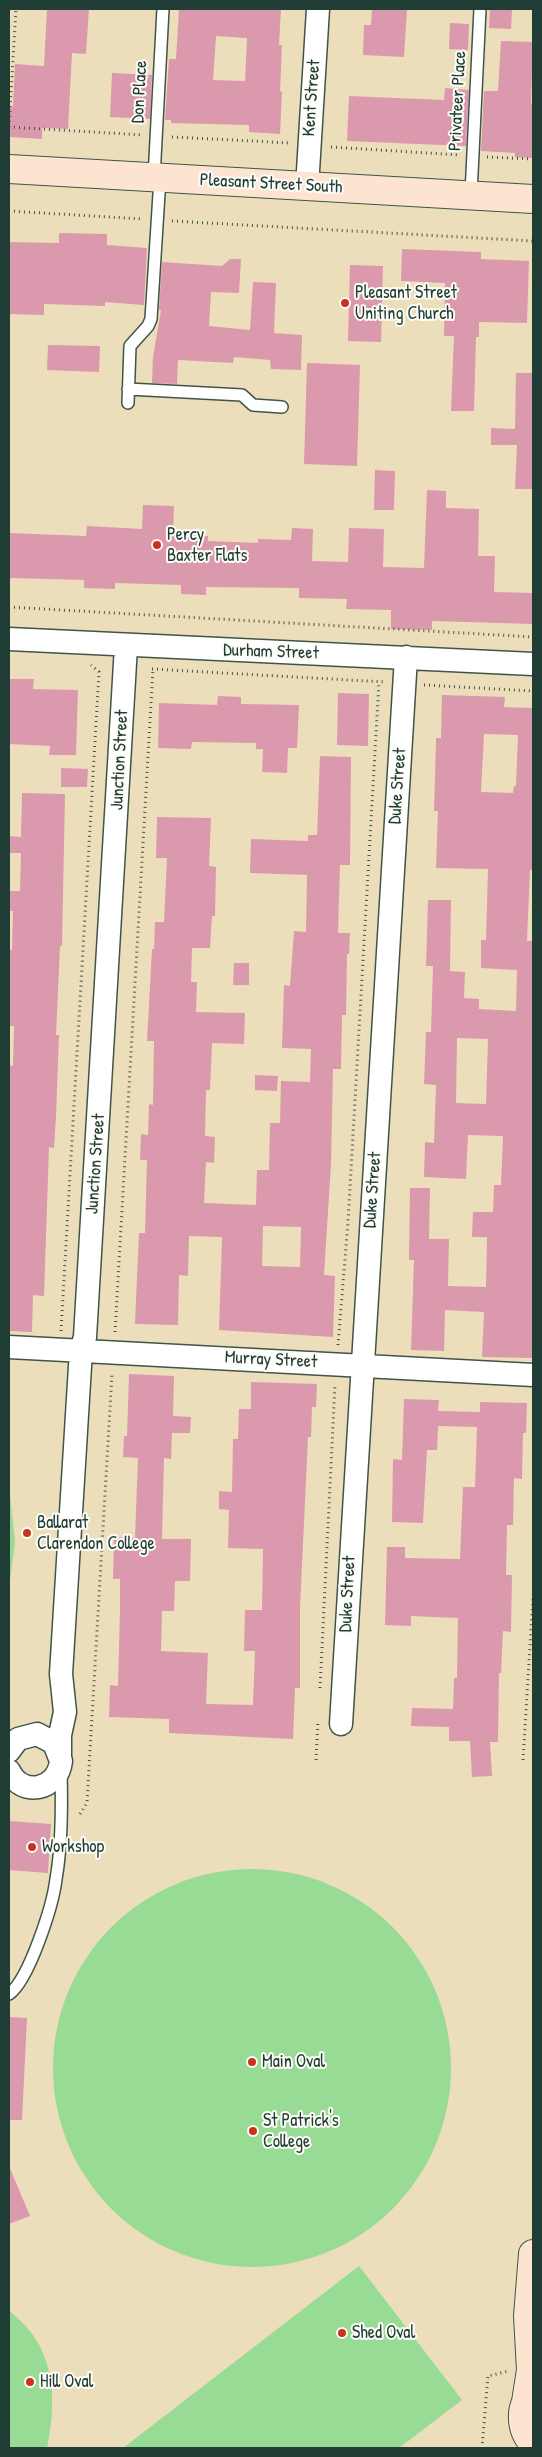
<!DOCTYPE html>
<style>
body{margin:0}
#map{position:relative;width:542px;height:2457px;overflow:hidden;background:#ecdeba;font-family:"Patrick Hand",sans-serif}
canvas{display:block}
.frame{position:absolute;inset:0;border:10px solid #1f3d34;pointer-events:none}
</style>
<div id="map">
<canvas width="542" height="2457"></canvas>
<div class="frame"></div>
</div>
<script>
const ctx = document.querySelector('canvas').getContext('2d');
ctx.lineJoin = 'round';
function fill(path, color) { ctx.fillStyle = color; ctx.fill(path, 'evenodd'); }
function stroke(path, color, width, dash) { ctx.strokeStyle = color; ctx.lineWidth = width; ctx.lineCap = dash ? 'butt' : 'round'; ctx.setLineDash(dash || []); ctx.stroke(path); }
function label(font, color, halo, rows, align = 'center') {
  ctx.font = font + ' "Patrick Hand",sans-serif'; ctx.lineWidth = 4; ctx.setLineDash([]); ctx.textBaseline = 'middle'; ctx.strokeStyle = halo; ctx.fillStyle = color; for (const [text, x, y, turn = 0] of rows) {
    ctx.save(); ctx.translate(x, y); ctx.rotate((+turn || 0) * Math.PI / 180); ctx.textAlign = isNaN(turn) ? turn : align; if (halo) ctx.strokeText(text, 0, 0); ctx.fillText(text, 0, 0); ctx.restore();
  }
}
fill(new Path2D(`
 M9,1484L15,1542L9,1589Z
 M53 2068a199 199 0 1 1 398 0a199 199 0 1 1-398 0Z
 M359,2266L462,2400L399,2448H123Z
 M9,2310C17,2318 27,2326 33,2335C56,2367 55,2411 47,2448H9Z`), '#97db94');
fill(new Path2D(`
 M47,9H89L86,54L72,53L68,129L42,128V139L9,137V107H13L15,64L44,66Z
 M179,9H281L279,45H282L280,91L282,92L280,134L249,132V125L171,123V120H165L169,59H176ZM216,36L247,38L245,81L213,80Z
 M372,9H407L404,57L363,55L364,25H371Z
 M490,9H512L511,29L489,28Z
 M450,23L469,24L468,50L449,49Z
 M501,41L533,42L531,104H533V158L515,157V153L481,151L484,91H498Z
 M112,73L152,75L150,119L110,117Z
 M445,88L469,90L466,146L347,141L349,96L444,100Z
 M59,233L107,234V245L147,248L144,305L105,302V306L44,304V315L9,314V242L59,243Z
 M402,249L481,252V259L529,261L527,323L479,322V337H476L474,411H451L454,336H444L445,283L401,281Z
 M230,259H241L239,293L211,292L209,326L250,330L253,282L276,283L274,333L302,335L301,370L271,369L270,360L234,357L233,363L178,360L177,384L152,383L153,357L161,310H159L162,262L222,266Z
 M350,265L383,266L381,342L348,341Z
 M48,345L100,346L99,372L47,370Z
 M307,363L360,365L357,466L304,464Z
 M516,373H533V489H515L517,445H491V428L515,429Z
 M375,470L395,471L394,510H374Z
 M427,490L446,491V508L479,509L478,556H495L494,592L533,593V624L432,621V630L391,629V610L346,609L347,599L299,598V588L206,587V595L181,594V585L115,583V589L84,588V580L9,578V533L86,536L87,526L142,529L143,505L174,506L173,535L208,536V541L258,543V539L291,540L292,528L313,529L312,561L348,562L349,528L384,529L383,567L424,568Z
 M9,679H34L33,689L78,690L76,755H49L50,746L9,744Z
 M338,693L369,694L368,746L337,745Z
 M442,695L505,697L504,707L533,708V870H530L527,941H533V1358L482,1357L484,1312L445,1310L444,1351L411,1350L414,1260H409L410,1188H430L429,1239H449L448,1286L486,1287L487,1237H472L473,1212H493L494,1185H501L503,1136L468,1135L466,1179L424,1177L425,1142L434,1143L436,1085L424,1084L426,1032H431L433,966H426L428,900H451L450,971L465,972L464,998L479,999V1009L516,1011L517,970L481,968V940H486L488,869L436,868L438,811H434L435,779L436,738H441ZM484,734L518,735L516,786H514L513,793L481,792ZM457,1038L488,1039L486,1104L456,1103Z
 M218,696L241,697V704L299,705L297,748H288L287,773L262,772L263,749H256V743L192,742L191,749L158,748L159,703L217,705Z
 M320,756L351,757L350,865H340L338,933H350L349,954H347L346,1015H342L341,1069H333L331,1164L324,1275L335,1276L333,1337L219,1330L222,1237L189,1236L188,1276L179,1275L178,1325L135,1324L139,1233H145L147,1160H140L141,1134L148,1135L149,1104L153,1105L154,1041H147L152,949H154L155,922H164L167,858H156L157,817L211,818L209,866L216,867L215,916H212L210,948H192L191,982H197L196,1012L245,1013L244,1044L212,1043L210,1090H206L205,1136L215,1137L214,1163L206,1162L204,1203L256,1205L257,1170H269L270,1123H280L281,1081L310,1082L311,1049L282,1048L284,985L290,986L294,931L306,932L307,875L250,873L251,839L308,841V835H317ZM263,1226L301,1227L300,1267L262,1266Z
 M61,768L88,769L87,787H61Z
 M22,793L65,794L62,946H60L56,1035H59L56,1116L54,1148L49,1147L44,1296L33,1295L32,1332L9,1331V1065L13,1066L14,1026H9V950H12L13,911H9V891H20L21,853H9V836L21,837Z
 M234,963H249V985H233Z
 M255,1075L278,1076L277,1091L255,1090Z
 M129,1374L174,1376L173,1416L191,1417L190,1433H172L171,1459L164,1458L162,1539H191L190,1581H175L174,1611H162L161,1651L208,1653L206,1704L253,1705L255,1651H244L245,1610H262L263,1549L228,1548L229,1510L219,1509V1491L232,1492L233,1439H238L239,1409H251V1382L317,1384L316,1407H312L311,1437H308L300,1608V1688H295L293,1739L169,1733V1719L109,1717L110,1685L118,1686L120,1610V1579H113L114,1537L135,1538L138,1458L123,1457L124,1436H127Z
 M404,1399L439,1400L438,1411L480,1412V1402L527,1403L526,1433H523L522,1479L514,1478L513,1525H507L506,1575H512L511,1632L503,1631L501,1673H499L498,1742H490L492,1776L472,1777L470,1741H449V1727L411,1726L412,1708L453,1709L454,1678H457L458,1618L411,1616V1626L385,1625L387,1547H405V1558L460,1559L463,1487H475L477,1427L438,1426L437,1450H427L423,1523L392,1522L393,1459L402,1460Z
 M9,1821L51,1824L48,1873L9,1870Z
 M9,2017L27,2018L22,2120H9Z
 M9,2166L30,2216L9,2224Z`), '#db99ad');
const lane = new Path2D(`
 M154,177L163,9
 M471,194L480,9
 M128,389L242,395L253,405L282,407
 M128,403L130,346L148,326L151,319L160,178
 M9,1994C29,1980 53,1905 56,1879C62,1845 62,1807 61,1772`);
const street = new Path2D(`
 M307,187L318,9
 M9,639L533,664
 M9,1347L533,1375
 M341,1724L406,657
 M9,1751L18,1739L37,1734L54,1743L61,1761C58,1790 22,1798 9,1771
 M60,1756V1735L65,1712L61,1674L81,1350L85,1337L126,646`);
const secondary = new Path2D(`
 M9,169L533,199
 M533,2393C519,2406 520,2429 533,2443
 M526,2402L531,2370L528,2316L533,2254`);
stroke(lane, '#3e5548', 14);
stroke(street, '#3e5548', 25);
stroke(secondary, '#3e5548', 30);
stroke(new Path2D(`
 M9,127L143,135
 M9,127L16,9
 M172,137L290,143
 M331,147L459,155
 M487,157L533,159
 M9,211L143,219
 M172,221L533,241
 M9,607L533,637
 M152,669L385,682
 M424,685L533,691
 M61,1331L99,672L91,665
 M115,1332L153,669
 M338,1345L348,1222L379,682
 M320,1688L335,1384
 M316,1760L318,1721
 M523,1760L533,1597
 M80,1814L87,1803L112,1374
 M482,2448L488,2376L509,2371`), '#3e5548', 3, [1, 4]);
stroke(lane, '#fff', 11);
stroke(street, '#fff', 22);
stroke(secondary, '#fde4d1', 28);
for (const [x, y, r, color] of [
 [345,303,5,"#c8321e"],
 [157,545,5,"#c8321e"],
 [27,1533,5,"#c8321e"],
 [32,1847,5,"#c8321e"],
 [252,2062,5,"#c8321e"],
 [253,2131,5,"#c8321e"],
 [342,2333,5,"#c8321e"],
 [30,2382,5,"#c8321e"]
]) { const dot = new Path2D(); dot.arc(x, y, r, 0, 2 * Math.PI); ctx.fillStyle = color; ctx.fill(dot); stroke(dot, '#fdfcf7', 2); }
label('18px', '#1f3d34', '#fdfcf7', [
 ["Don Place",140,92,-87],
 ["Kent Street",312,98,-86],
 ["Privateer Place",458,101,-87],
 ["Pleasant Street South",271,184,3],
 ["Durham Street",271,652,2],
 ["Junction Street",120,760,-87],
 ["Duke Street",398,786,-86],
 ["Junction Street",96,1164,-86],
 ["Duke Street",373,1190,-86],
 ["Murray Street",271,1360,3],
 ["Duke Street",348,1594,-87]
]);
label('18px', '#1f3d34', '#fdfcf7', [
 ["Pleasant Street",355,293],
 ["Uniting Church",355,314],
 ["Percy",167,535],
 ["Baxter Flats",167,556],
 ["Ballarat",37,1523],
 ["Clarendon College",37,1544],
 ["Workshop",42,1847],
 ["Main Oval",262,2062],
 ["St Patrick's",263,2121],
 ["College",263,2142],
 ["Shed Oval",352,2333],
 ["Hill Oval",40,2382]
], 'left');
</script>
